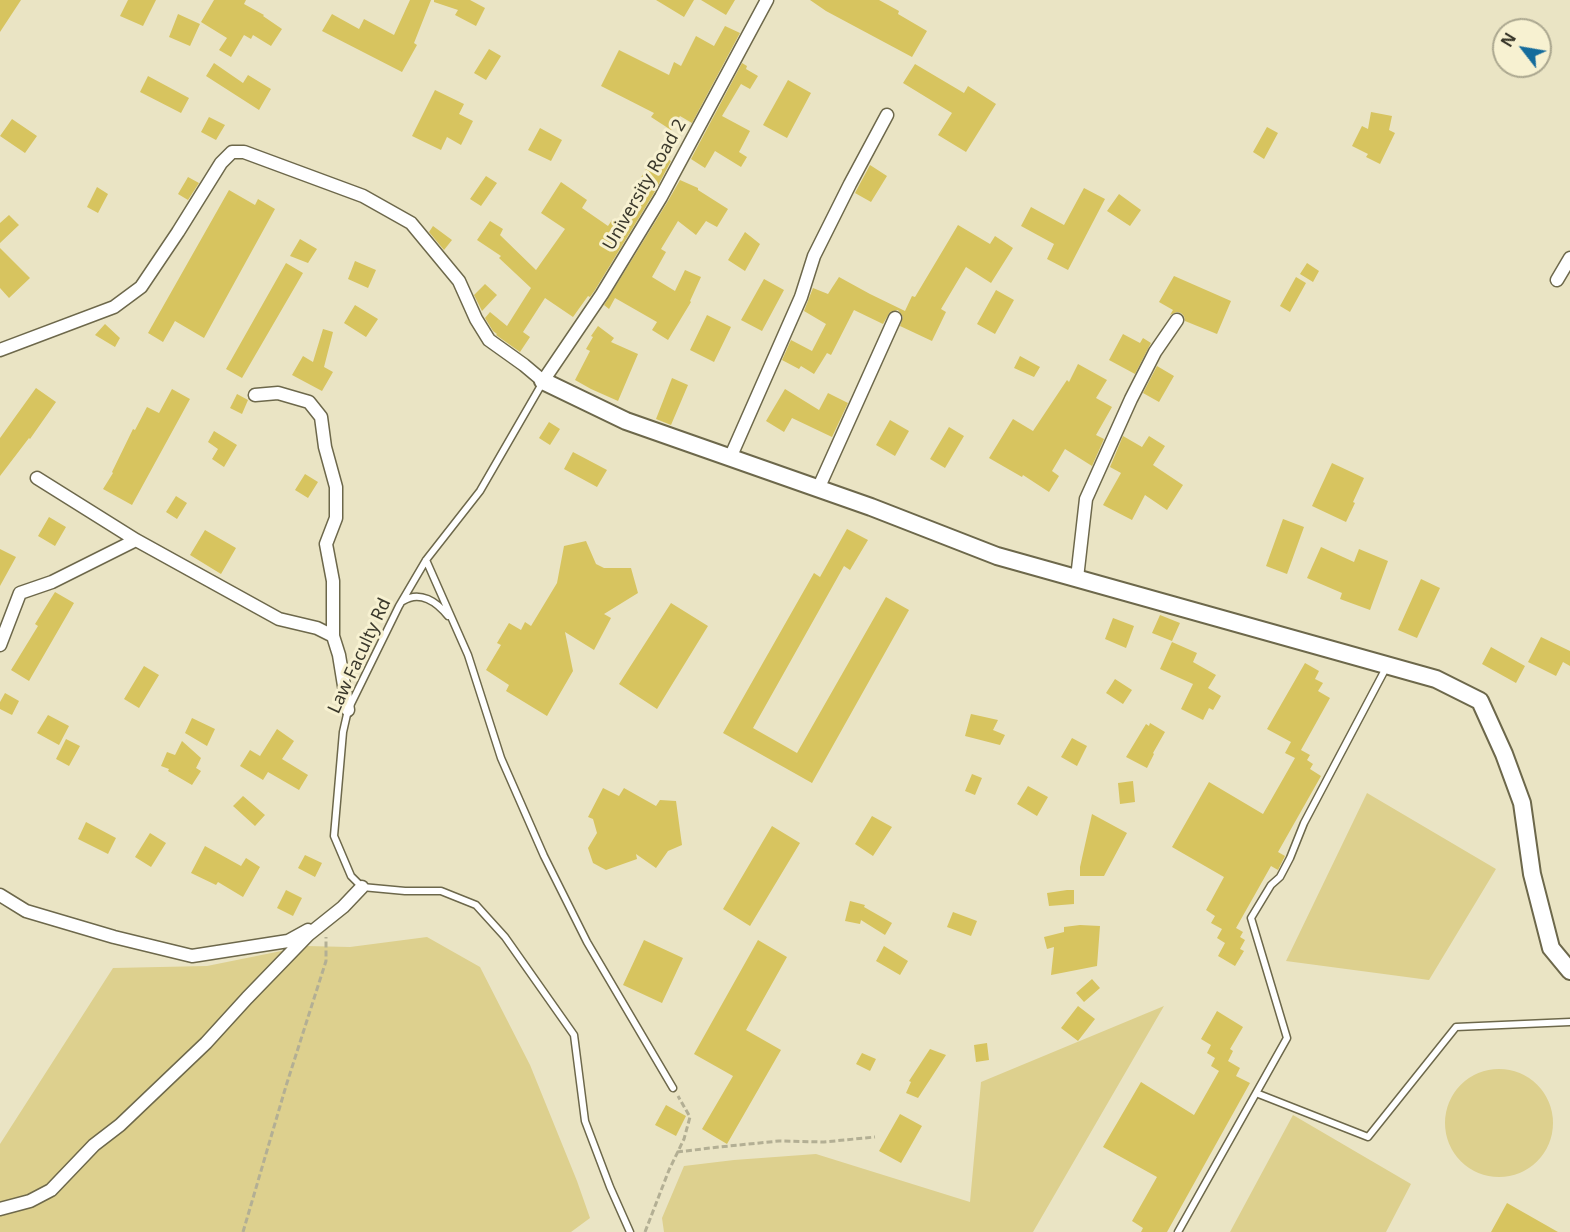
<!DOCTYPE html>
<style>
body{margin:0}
#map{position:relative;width:1570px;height:1232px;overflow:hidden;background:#eae4c4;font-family:"Noto Sans",sans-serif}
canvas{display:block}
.north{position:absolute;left:1492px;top:18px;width:60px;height:60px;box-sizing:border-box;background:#f7f1d1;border:2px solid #aba78f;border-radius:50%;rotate:301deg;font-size:16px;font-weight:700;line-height:24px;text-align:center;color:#3a382b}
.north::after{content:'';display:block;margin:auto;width:21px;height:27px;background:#156c9c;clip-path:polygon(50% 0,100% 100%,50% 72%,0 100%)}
</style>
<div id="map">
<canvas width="1570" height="1232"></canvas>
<div class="north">N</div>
</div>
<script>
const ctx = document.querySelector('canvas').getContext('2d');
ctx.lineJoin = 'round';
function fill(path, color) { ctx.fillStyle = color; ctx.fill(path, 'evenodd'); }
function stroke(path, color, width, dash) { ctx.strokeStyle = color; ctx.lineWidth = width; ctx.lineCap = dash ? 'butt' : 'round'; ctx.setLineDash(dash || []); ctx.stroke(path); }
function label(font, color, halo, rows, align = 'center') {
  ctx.font = font + ' "Noto Sans",sans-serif'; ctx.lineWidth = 6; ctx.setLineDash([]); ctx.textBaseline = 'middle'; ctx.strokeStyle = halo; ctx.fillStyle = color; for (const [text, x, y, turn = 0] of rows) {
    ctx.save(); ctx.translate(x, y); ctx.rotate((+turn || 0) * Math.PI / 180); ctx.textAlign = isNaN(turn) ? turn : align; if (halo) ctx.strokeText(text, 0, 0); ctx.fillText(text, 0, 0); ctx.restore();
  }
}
fill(new Path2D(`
 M1367,793L1496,869L1429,980L1286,961Z
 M427,937L480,967L530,1065L577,1181L590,1218L571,1232H0V1144L113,968L207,966L306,946L350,947Z
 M1164,1006L1033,1232H664L662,1218L684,1166L734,1160L816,1154L970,1202L981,1082Z
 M1445 1123a54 54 0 1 1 108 0a54 54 0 1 1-108 0Z
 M1293,1115L1411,1184L1386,1232H1230Z`), '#ddd08e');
fill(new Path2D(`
 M0,0H21L0,32Z
 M128,0H156L143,26L120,16Z
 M214,0H246L244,4L264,15L263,16L282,29L271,46L253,35L251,39L244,35L231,57L219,50L227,38L201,22Z
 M410,0H431L414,43L417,45L402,72L322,31L332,14L359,29L364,19L394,35Z
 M434,0H470L485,8L476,26L455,15L458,10L434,2Z
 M656,0H694L684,17Z
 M701,0H735L726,15Z
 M810,0H879L899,11L898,14L927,31L912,57L826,11Z
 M178,14L200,24L190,46L169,37Z
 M725,26L740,33L692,123L680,116L671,130L651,117L654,113L601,86L619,50L669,75L674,62L681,66L696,36L714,46Z
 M489,49L501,56L486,80L474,73Z
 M214,63L243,83L248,75L271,89L259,110L206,76Z
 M742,63L747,66L746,69L758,76L750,89L741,84L722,116L750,131L739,152L747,157L741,167L715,151L705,168L691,159Z
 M915,64L964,93L968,86L996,104L966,152L938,135L952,113L903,83Z
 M148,76L189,98L181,113L140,92Z
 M788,80L811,93L787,138L763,125Z
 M435,90L464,104L459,114L473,121L461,145L447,137L441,150L412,136Z
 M1371,112L1392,116L1389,130L1395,133L1380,164L1366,157L1368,154L1352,146L1362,126L1368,129Z
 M209,117L225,125L216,140L201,132Z
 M12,119L37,136L25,153L0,136Z
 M1267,127L1278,133L1264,159L1253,152Z
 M540,128L562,140L551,161L528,150Z
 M658,153L671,161L654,193L595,290L590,297L588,296L573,317L545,298L523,332L530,337L520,352L496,335L497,334L493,331L485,318L490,312L507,326L531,288L499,258L501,256L477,240L490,221L503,229L500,235L536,270L565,229L541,213L561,182L587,200L582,208L608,226L612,220L618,224L636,193L633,191L646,169L648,170Z
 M870,165L887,176L871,202L855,193Z
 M486,176L497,183L481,206L470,199Z
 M188,177L199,183L188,200L178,194Z
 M680,180L698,188V190L728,209L717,227L706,221L696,235L678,221L661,249L666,252L652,277L675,291L685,270L701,277L690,301L691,302L668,340L652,330L657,322L615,298L609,309L604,305L668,201Z
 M97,187L108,194L98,213L87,207Z
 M1084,188L1105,199L1068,270L1047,259L1054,244L1021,226L1031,207L1064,225Z
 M229,190L255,205L258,199L275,209L204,338L175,321L163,342L148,333Z
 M1119,194L1141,210L1130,226L1107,211Z
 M9,215L19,225L0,243V223Z
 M958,225L990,244L995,236L1013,248L991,283L966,267L941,309L946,312L932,341L900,326L903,317L898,310L890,312L883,324L854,310L831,355L827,353L814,374L801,366L799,369L782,360L791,340L812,351L826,324L804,311L813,288L828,294L839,277L870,294L905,311L912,296L915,297Z
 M433,226L452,240L444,250L429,232Z
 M745,232L760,244L745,271L728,260Z
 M300,239L317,249L308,263L290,256Z
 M0,248L30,278L9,298L0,288Z
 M355,261L376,270L368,288L348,279Z
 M286,263L303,273L242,378L226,369Z
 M1307,263L1319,271L1313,282L1300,274Z
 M1174,276L1231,301L1217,334L1185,321L1184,316L1181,313L1177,312L1170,315L1173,310L1159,302Z
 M1296,277L1306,283L1290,312L1280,306Z
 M764,279L784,290L762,331L741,320Z
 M485,284L497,295L482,311L474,295Z
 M996,290L1014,300L995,334L977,324Z
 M355,305L378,319L366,337L344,323Z
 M707,315L731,327L714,362L690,350Z
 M105,324L120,338L115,347L95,335Z
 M598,326L614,338L611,342L638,354L618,401L591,389L575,380L590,351L586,349L593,337L591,336Z
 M323,329L333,332L324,367L333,372L322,391L292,375L303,356L313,362Z
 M1123,334L1140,343L1143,338L1151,343L1135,374L1109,360Z
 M1020,356L1040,367L1034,377L1014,368Z
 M1078,364L1107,380L1096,398L1112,407L1096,435L1104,439L1092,466L1065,449L1052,471L1059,476L1049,492L1023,475L1022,477L989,458L1013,419L1033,431L1067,380L1069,382Z
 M1157,366L1174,376L1159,402L1143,393Z
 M672,378L688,385L671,425L656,419Z
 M36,388L56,402L30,439L29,438L0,476V438Z
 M172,389L190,399L132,505L103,489L113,473L112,472L133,429L135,430L147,407L159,413Z
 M785,389L819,410L828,393L848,403L832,437L792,418L784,432L766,421Z
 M237,394L248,400L242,414L230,408Z
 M890,420L909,431L895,456L876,445Z
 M549,422L560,429L550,445L539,438Z
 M949,427L964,436L945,468L930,459Z
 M214,431L237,445L224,467L212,459L218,449L208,442Z
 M1123,436L1142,447L1149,436L1165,446L1153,465L1183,485L1167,510L1145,495L1132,520L1103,505L1121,473L1110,467Z
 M573,452L607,470L597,487L564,469Z
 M1332,463L1364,478L1353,502L1355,503L1346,522L1312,506Z
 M305,474L318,482L308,498L295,490Z
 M176,496L187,503L177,519L166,512Z
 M49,517L66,527L55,546L38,536Z
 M1283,519L1304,527L1287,574L1266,566Z
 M847,529L868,540L850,570L844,566L753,728L797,753L886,597L909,610L812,783L723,733L814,573L820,577Z
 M205,530L236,548L221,574L190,555Z
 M586,541L596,564L604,568H631L638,593L604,614L611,618L594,650L565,632L573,671L547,716L506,691L509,685L486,670L501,645L497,643L509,623L521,630L525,622L531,626L557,583L564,546Z
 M1321,547L1354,562L1359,549L1388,561L1370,610L1340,599L1342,593L1307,578Z
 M0,549L16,557L0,586Z
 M1421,579L1440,588L1417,638L1398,630Z
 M55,592L74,603L29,681L11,670L38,626L35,624Z
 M671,603L708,626L657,709L619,684Z
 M1160,615L1180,623L1172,641L1152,633Z
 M1113,618L1134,626L1126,648L1105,639Z
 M1541,637L1570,651V666L1563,662L1556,676L1528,662Z
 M1172,642L1197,653L1193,662L1216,675L1208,688L1221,696L1213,710L1209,708L1203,720L1181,709L1193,684L1160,669Z
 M1491,647L1525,666L1516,683L1482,664Z
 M1305,663L1319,671L1315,679L1323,683L1318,691L1330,698L1301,750L1310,755L1307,760L1313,764L1310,769L1321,776L1278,852L1285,856L1278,870L1271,866L1236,928L1243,932L1240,937L1245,940L1240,949L1244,951L1235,966L1218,956L1225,943L1217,938L1222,929L1211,923L1215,916L1206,910L1224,877L1172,847L1209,782L1263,814L1295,758L1285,753L1291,742L1267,729Z
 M144,666L159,675L139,708L124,699Z
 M1115,679L1132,690L1123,704L1106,693Z
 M5,693L19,701L12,715L0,709V702Z
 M971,714L998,720L993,730L1005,735L1000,745L965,736Z
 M48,715L69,726L59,745L37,733Z
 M192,718L215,729L207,746L185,733Z
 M1150,723L1165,732L1153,753L1154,754L1147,768L1126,757L1146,724L1149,726Z
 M277,729L294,741L282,759L308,775L299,790L268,772L263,780L240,766L250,750L260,756Z
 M1072,738L1087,746L1077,766L1061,757Z
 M66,739L80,746L69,766L56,759Z
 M182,741L201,758L196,768L201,771L192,785L168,771L169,769L161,766L167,752L175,755Z
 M972,774L982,778L975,795L965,791Z
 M1133,781L1135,802L1120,804L1118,783Z
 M1028,786L1048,797L1037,816L1017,804Z
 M603,788L619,796L624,788L656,806L660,800L676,801L682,845L668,851L656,868L636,854L637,859L606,870L593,863L588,848L597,833L593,819L588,817Z
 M243,796L265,815L255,826L233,806Z
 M1092,814L1127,833L1104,876H1080V867Z
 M872,816L892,827L873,856L855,844Z
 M86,822L116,838L108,854L78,839Z
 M772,826L800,843L750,926L723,909Z
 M150,833L166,843L151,867L135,857Z
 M205,846L241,866L246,858L260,867L243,897L218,882L216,885L191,873Z
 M305,855L322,863L315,877L298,868Z
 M286,890L302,898L293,916L277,908Z
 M1067,890H1074V904L1049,906L1047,893Z
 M850,901L865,905L864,907L892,923L885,935L861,920L860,924L845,921Z
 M953,912L977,921L971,936L947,927Z
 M1080,925L1100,926L1097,966L1051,975L1054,947L1047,949L1044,937L1064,932V927Z
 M644,940L683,958L662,1003L623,985Z
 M758,940L787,957L746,1030L781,1050L727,1144L702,1129L733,1076L694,1054Z
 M884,946L908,961L900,975L876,961Z
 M1092,979L1100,988L1084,1002L1076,993Z
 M1078,1006L1095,1019L1078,1041L1061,1028Z
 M1217,1011L1243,1027L1230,1049L1233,1051L1228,1061L1240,1068L1236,1076L1250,1083L1167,1232H1141L1143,1228L1132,1221L1157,1177L1103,1147L1141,1082L1194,1115L1219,1071L1211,1066L1215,1058L1207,1053L1211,1045L1201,1039Z
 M987,1043L989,1060L976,1062L974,1045Z
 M930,1049L946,1055L918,1098L906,1093L911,1082L909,1081Z
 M862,1053L876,1059L870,1071L856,1064Z
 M666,1105L686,1116L676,1136L655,1125Z
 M900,1114L922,1126L901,1163L879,1151Z
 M1507,1203L1558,1232H1491Z`), '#d7c45f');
const lane = new Path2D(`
 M543,382L480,491L426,560L399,606L348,710L343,732L334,836L351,876L362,887L405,891H441L476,905L505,937L574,1035L585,1121L610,1187L630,1232
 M426,560L468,655L501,758L544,856L587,942L673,1088
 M403,601C420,590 437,602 448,616
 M1256,1093L1368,1137L1456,1027L1570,1022
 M1178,1232L1287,1038L1251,918L1271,885L1280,877L1290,858L1304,823L1387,666`);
const street = new Path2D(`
 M1557,280L1570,258
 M0,350L114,307L141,287L178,232L221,163L232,152H244L363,196L411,223L459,281L476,319L489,340L524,365L543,381L602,294L661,197L767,0
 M255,395L278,393L309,402L321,417L325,447L336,487V518L326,544L333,581V636
 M730,458L801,297L814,256L850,184L887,115
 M37,478L136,540L279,619L317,628L333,636L339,655L348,710
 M818,489L895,318
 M1077,578L1086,499L1131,399L1155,352L1177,320
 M0,645L20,593L52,582L136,540
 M0,895L26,911L114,937L192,956L288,941L308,930
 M0,1209L30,1201L51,1190L94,1145L120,1125L206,1043L247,998L308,935L343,907L362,887`);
const secondary = new Path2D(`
 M543,381L626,421L871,507L997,556L1436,679L1480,701L1504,754L1522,803L1532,874L1551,948L1570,971`);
stroke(lane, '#6d684b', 9);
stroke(street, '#6d684b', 15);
stroke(secondary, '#6d684b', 20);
stroke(new Path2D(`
 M677,1152L719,1147L779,1141L824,1142L875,1137
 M243,1232L286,1086L326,961V937
 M645,1232L669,1170L684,1139L690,1117L678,1096`), '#b3af94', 3, [6, 3]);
stroke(lane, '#fff', 6);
stroke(street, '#fff', 12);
stroke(secondary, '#fff', 16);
label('18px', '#3a382b', '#f7f1d1', [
 ["University Road 2",645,185,-60],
 ["Law Faculty Rd",360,656,-65]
]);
</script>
